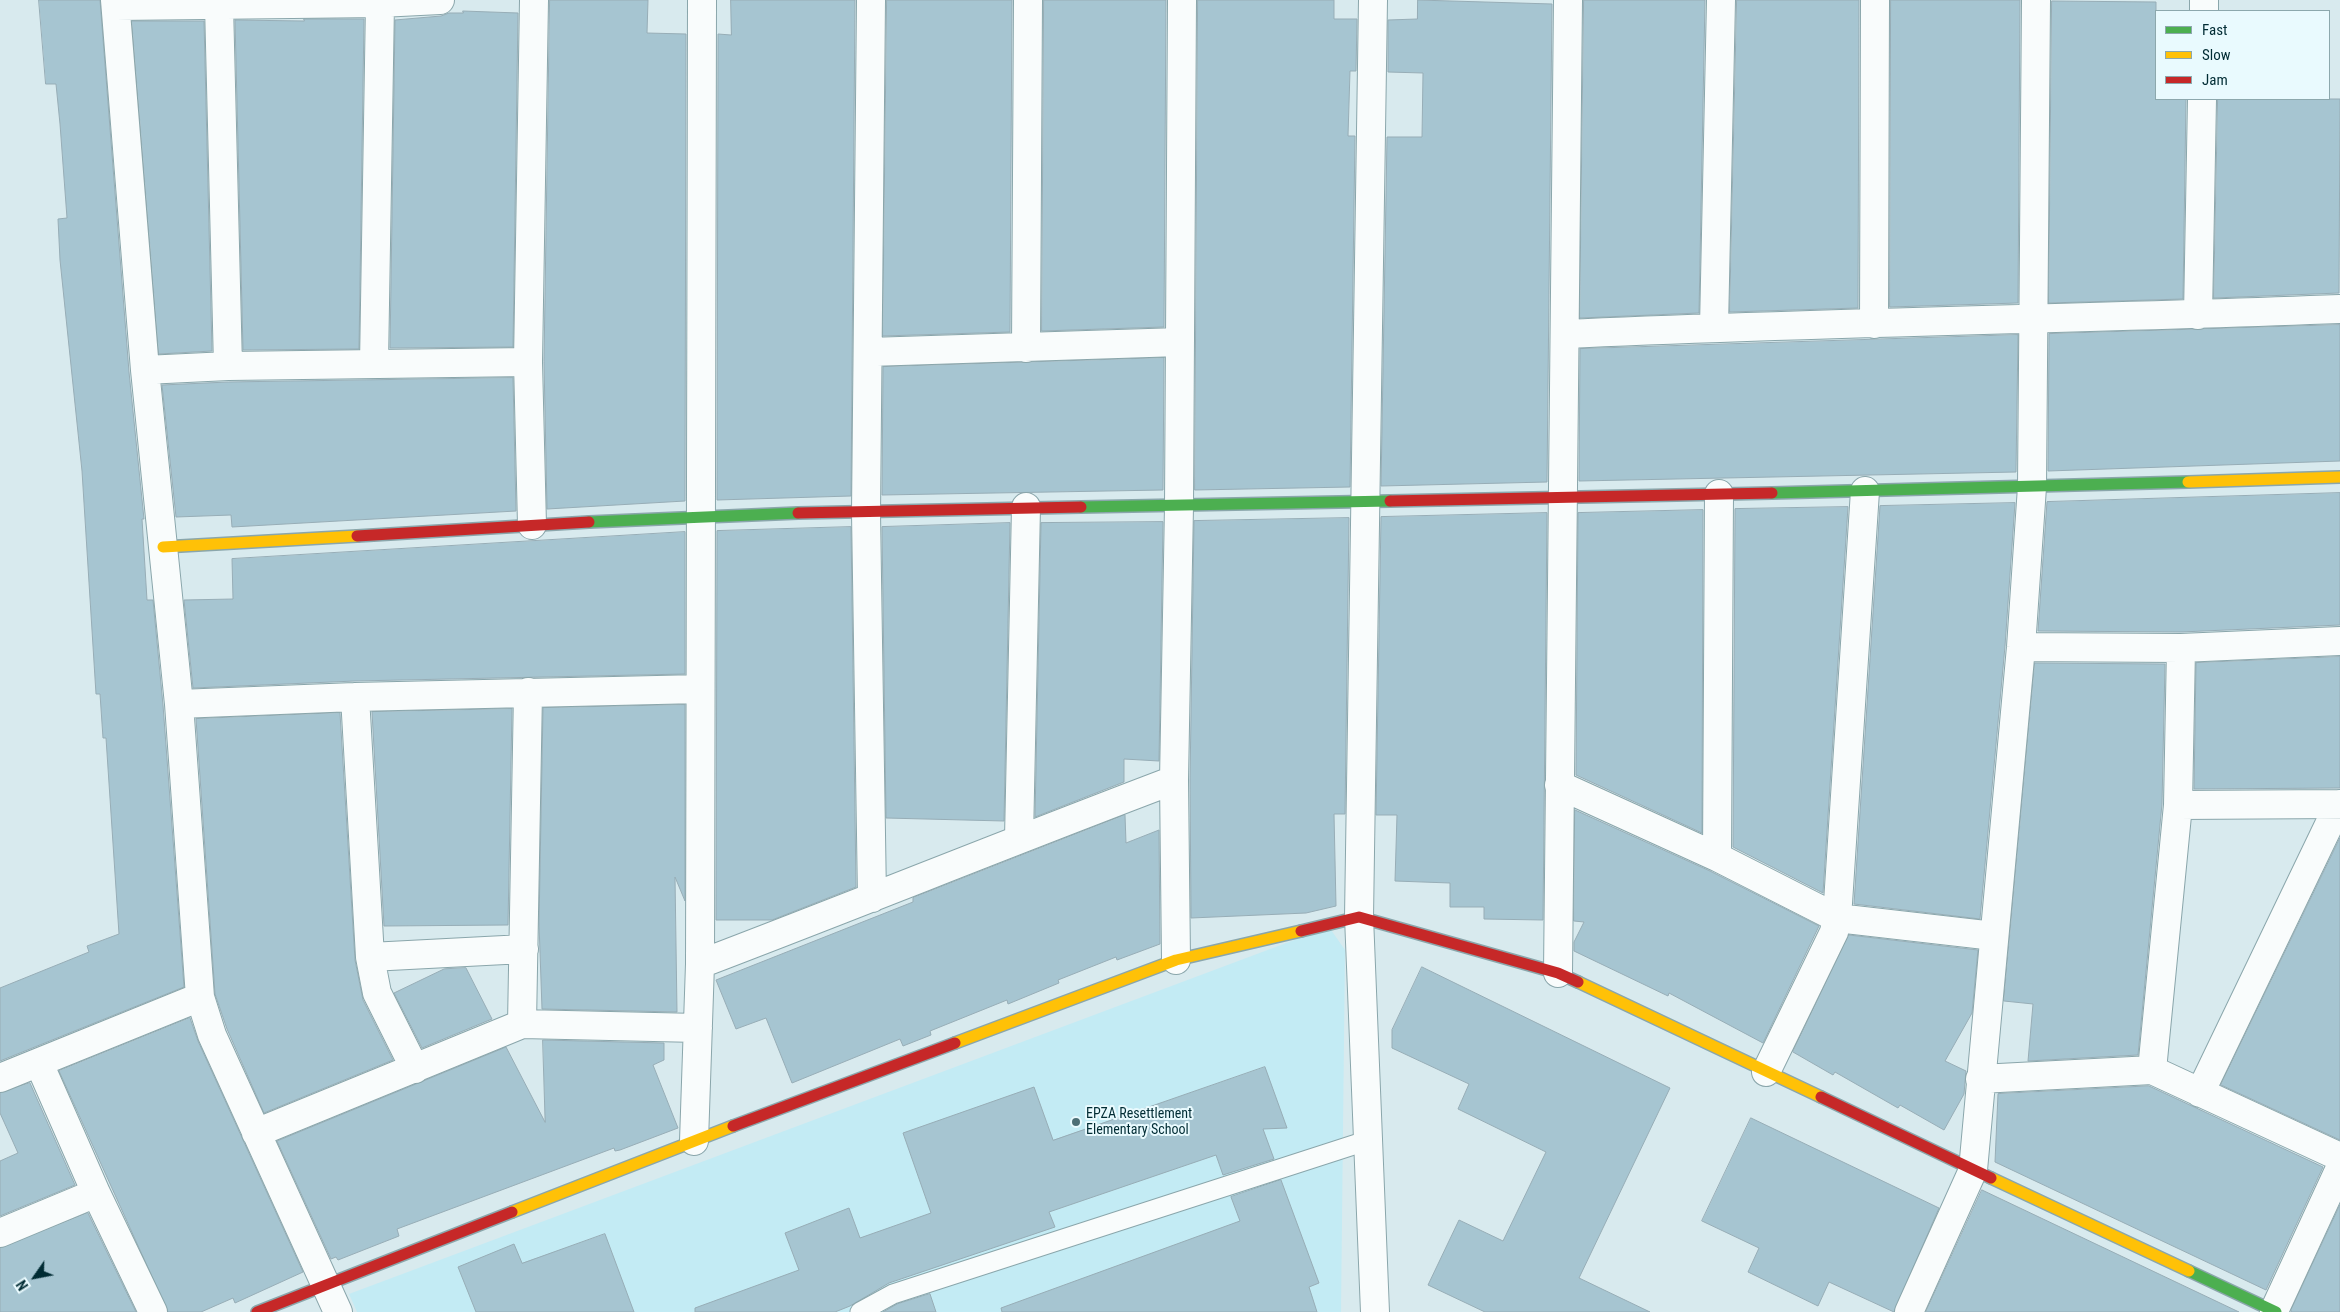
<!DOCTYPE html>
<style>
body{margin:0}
#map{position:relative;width:2340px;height:1312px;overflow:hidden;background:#d8eaee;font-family:"Roboto Condensed",sans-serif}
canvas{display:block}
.legend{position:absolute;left:2155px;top:10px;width:175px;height:90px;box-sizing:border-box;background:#e9fafe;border:1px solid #8ca8ad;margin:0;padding:6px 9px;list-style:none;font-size:15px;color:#012c34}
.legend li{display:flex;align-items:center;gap:10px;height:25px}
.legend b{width:25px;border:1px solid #8ca8ad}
.north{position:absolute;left:10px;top:1252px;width:50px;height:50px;-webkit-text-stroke:4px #e9fafe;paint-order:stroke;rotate:237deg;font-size:14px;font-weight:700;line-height:20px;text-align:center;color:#012c34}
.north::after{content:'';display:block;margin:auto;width:18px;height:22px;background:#012c34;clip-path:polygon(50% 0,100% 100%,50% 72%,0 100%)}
</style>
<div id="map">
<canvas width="2340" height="1312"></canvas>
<ul class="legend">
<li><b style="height:6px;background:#4caf50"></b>Fast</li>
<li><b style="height:6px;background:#ffc107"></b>Slow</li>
<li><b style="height:6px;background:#c62828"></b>Jam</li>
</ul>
<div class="north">N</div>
</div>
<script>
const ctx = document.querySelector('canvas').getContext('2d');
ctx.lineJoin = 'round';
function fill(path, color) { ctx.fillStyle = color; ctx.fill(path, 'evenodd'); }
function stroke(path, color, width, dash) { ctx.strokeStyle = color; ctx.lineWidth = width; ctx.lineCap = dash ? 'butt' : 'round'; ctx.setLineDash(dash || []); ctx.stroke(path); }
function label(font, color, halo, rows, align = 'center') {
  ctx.font = font + ' "Roboto Condensed",sans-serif'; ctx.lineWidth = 4; ctx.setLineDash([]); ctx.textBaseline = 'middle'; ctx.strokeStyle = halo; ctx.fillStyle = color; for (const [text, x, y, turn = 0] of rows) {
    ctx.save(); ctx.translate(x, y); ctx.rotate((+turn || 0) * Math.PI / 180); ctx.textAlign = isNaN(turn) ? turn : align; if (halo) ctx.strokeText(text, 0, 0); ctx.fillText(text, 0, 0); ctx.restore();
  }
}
fill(new Path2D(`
 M1329,927L1345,950L1341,1312H357L349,1294Z`), '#c3ebf4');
const building = new Path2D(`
 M39,0H100L129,372L144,519H142L147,600H153L163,705L184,987L0,1061V988L89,952L87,946L119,934L106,738H103L100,694H96L82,471L60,260L58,219L67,218L60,124L56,84H46Z
 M550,0H648L647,33L686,34L685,501L547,509L544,362Z
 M731,0H855L851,496L717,500L718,34L731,35Z
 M887,0H1012L1010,332L883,336Z
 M1044,0H1166L1164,327L1042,331Z
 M1198,0H1334V19H1357L1356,71H1350L1348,136H1355L1350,487L1195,490Z
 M1418,0L1552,4L1547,482L1381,486L1387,137H1422L1423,73L1388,72V20L1417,19Z
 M1584,0H1705L1699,313L1580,318Z
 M1737,0H1859L1858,308L1730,312Z
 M1891,0H2020L2018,303L1890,307Z
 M2052,1L2156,2V99H2186L2183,299L2049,303Z
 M463,11L518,13L513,347L390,348L395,20L441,16L449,13H463Z
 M304,19H364L359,349L243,350L235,20L304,21Z
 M132,21H204L212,351L159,354Z
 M2218,99H2340L2339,293L2214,298Z
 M2340,325V461L2048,471L2049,334Z
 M2018,335L2016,472L1579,481L1580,349Z
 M1164,358L1163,490L882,495L883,367Z
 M513,378L516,511L232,527L231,515L176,517L162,385L228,382Z
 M2340,493V625L2181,632L2038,631L2047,502Z
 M2015,503L2005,646L1980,919L1854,904L1880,506Z
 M1848,507L1823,893L1733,847L1735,509Z
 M1703,510L1702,833L1576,775L1578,513Z
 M1547,513L1543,920L1484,919V907H1450V883L1395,881L1397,815H1376L1381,517Z
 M1349,518L1345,814H1334L1336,906L1306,913L1191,918L1190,780L1194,521Z
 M1163,522L1159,761L1124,759V782L1035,817L1041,523Z
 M1010,523L1004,821L886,818L882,527Z
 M851,527L856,887L772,920H716L717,531Z
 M685,532V674L355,681L193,688L184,600L233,599L232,559Z
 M2340,657V788L2194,789L2196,663Z
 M2035,663L2165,664L2162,804L2138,1055L2028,1061L2033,1004L2004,1001Z
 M685,705V901L675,877L677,1012L542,1009L539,924L543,708Z
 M512,709L508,925L384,926L372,712Z
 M340,713L355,960L363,1000L393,1060L264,1113L227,1029L215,994L196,719Z
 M1575,810L1710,871L1819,926L1763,1043L1669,993L1668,996L1574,951V942L1584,922L1574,921Z
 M1125,815L1126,843L1159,830L1160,944L1117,960L1116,957L1058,980L1059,983L1008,1004L1007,1000L930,1031L931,1035L903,1046L900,1039L792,1083L766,1018L736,1029L716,980L913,902V898Z
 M2340,838V1140L2221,1085Z
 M1849,935L1978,950L1972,1013L1945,1061L1966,1071L1964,1094L1944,1130L1900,1105L1898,1108L1835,1072L1833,1075L1793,1052Z
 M1422,967L1670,1088L1579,1278L1650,1312H1485L1428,1285L1459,1220L1503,1241L1546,1152L1458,1109L1469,1084L1392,1048V1030Z
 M466,968L492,1019L422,1048L394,993L444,969Z
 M190,1018L198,1041L303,1272L235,1303L233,1298L201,1312H168L59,1071Z
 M543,1040L664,1043V1060L653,1065L678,1128L620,1150L615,1151L614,1148L397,1229L399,1236L338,1260L336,1257L331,1259L277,1141L506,1047L545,1122Z
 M1265,1067L1287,1128L1263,1129L1274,1159L1223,1175L1216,1155L1049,1212L1055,1227L889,1283L850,1306L835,1312H695V1308L799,1270L785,1233L849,1208L860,1238L931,1213L903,1133L1034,1087L1053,1140Z
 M30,1083L75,1185L0,1216V1161L18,1153L0,1113V1093Z
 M2149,1086L2323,1167L2266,1290L1995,1162L1998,1094Z
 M1751,1118L1939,1208L1894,1312L1829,1282L1818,1306L1748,1272L1759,1248L1702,1221Z
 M1281,1180L1319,1283L1309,1287L1317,1312H1002L1001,1308L1240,1221L1231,1197Z
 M1982,1190L2239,1312H1926Z
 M2340,1205V1312H2291V1310Z
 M88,1213L136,1312H0V1248Z
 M605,1234L634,1312H476L458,1267L514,1244L522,1263Z
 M930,1294L936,1312H883L897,1304Z`);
fill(building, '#a6c5d1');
stroke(building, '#97adb6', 1);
const lane = new Path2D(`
 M860,1312L893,1294L1369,1140`);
const street = new Path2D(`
 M115,0L145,370L179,704L200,997L212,1035L338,1312
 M871,0L866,513L872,898
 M1373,0L1359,917L1375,1312
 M219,5L228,366
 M116,6L380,3L440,0
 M2204,11V0
 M2198,315L2202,99
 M1874,324L1875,0
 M1714,327L1721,0
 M1565,334C1823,322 2082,319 2340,309
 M1026,348L1028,0
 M869,352L1180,342
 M374,364L380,3
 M145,370L228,366L528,362
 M532,525L528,362L534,0
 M2021,647L2181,648L2340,641
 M355,697L370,957L377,993L415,1069
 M179,704L355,697L700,689
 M1559,785L1717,857L1837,918L1994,936
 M2178,805L2340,804
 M1019,838L1026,507
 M1717,857L1719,494
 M370,957L524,949
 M1176,960L1174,780L1179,506L1182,0
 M700,964C858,904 1015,840 1174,780
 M1558,973L1568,0
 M522,1024L528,692
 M39,1063L96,1193L153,1312
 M2152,1070L2178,805L2181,648
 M1766,1072L1834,932L1837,918L1865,491
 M0,1078L200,997
 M1980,1079L2152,1070L2340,1157
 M2200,1093L2339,804
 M256,1133L522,1024L698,1028
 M694,1141L700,964L702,0
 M0,1233L96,1193
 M2274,1311L2340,1168
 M1909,1312L1973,1170L2021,647L2032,487L2036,0`);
const fast = new Path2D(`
 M1772,493L2188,482
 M1081,507L1390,501
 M589,522L798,513
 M2189,1271L2276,1312`);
const slow = new Path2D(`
 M2188,482L2340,477
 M163,547L357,536
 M1578,982L1821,1097
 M955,1043L1176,960L1301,931
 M1991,1178L2189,1271
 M512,1212L733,1126`);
const jam = new Path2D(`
 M1390,501L1772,493
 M798,513L1081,507
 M357,536L589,522
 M1301,931L1359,917L1558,973L1578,982
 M1821,1097L1991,1178
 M733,1126L955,1043
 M257,1312L512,1212`);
stroke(lane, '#8aa6ab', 21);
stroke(street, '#8aa6ab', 30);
stroke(fast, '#8aa6ab', 14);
stroke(slow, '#8aa6ab', 14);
stroke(jam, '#8aa6ab', 14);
stroke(lane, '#f9fcfc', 19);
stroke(street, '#f9fcfc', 28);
stroke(fast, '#4caf50', 11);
stroke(slow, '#ffc107', 11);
stroke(jam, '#c62828', 11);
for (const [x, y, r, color] of [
 [1076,1122,5,"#4c6e75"]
]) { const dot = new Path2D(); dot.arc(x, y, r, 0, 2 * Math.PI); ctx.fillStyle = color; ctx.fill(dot); stroke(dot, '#e9fafe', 2); }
label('14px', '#012c34', '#e9fafe', [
 ["EPZA Resettlement",1086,1114],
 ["Elementary School",1086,1130]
], 'left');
</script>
